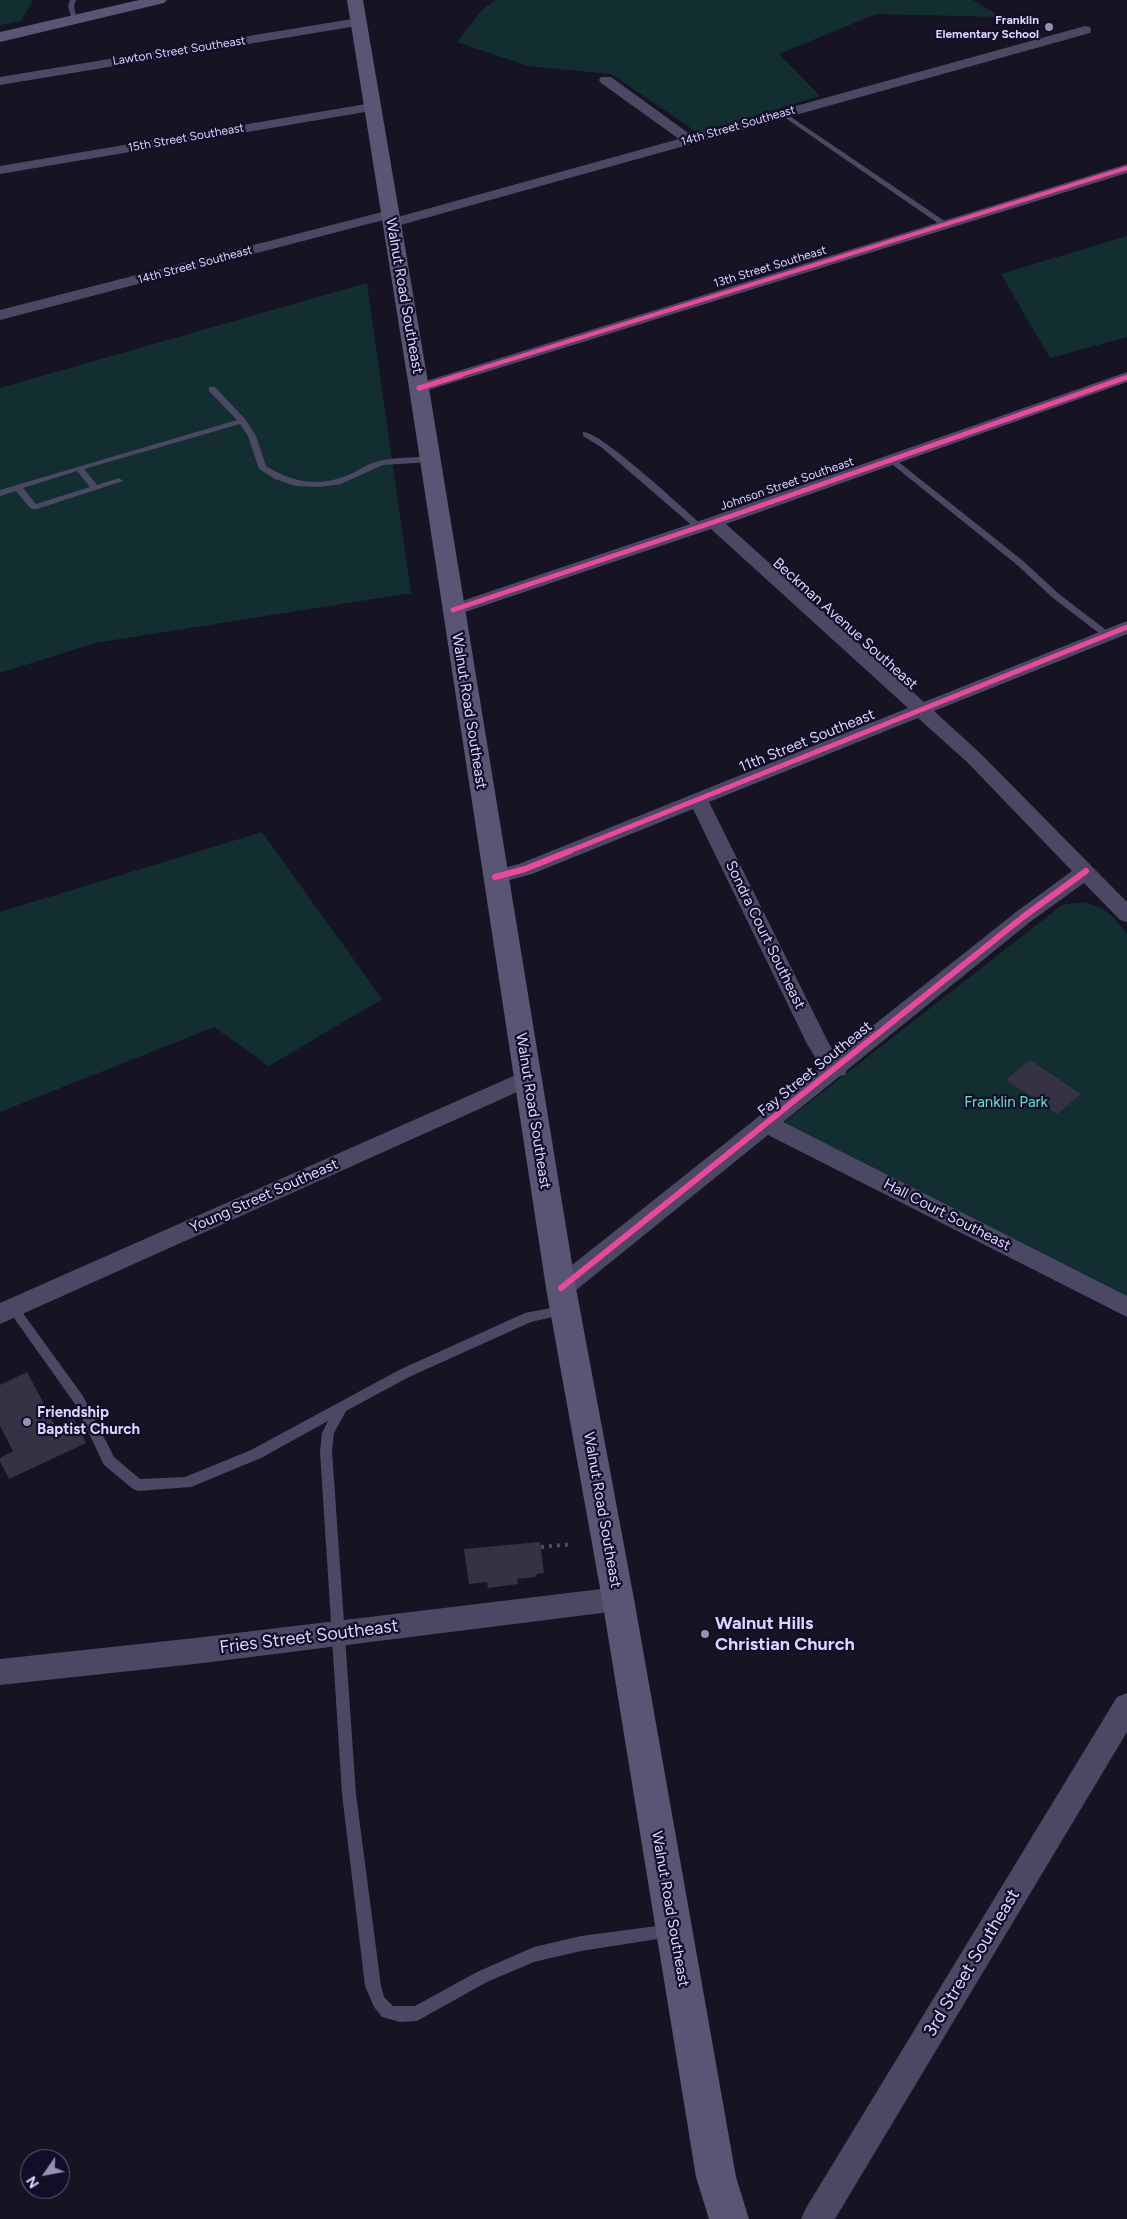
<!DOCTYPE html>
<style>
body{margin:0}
#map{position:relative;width:1127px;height:2219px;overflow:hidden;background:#161422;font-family:Figtree,sans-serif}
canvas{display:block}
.north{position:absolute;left:20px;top:2149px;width:50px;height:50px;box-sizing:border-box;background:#130e28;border:1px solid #635e7e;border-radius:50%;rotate:237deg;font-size:14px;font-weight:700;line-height:20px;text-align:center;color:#dbd5ff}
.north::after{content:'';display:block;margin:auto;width:18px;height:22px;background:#9691b2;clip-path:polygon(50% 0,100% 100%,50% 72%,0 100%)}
</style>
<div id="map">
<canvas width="1127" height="2219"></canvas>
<div class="north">N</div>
</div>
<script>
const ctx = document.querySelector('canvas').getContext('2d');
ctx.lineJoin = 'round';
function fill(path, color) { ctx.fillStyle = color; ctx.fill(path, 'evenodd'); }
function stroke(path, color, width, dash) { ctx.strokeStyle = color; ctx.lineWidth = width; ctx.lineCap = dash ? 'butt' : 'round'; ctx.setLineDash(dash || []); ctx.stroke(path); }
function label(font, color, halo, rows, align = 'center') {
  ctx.font = font + ' Figtree,sans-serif'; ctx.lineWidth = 4.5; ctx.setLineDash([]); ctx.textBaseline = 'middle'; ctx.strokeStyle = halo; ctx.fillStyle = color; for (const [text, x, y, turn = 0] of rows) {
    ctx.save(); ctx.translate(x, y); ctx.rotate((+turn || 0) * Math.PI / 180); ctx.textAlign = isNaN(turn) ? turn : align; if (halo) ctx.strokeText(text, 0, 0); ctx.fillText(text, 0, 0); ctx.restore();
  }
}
fill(new Path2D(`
 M0,0H33L21,21L0,25Z
 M495,0H973L1001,17L876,14L779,54L820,96L698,133L611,74L528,66L457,42L482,10Z
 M1127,236V337L1050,358L1001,274Z
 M367,283L411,593L95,643L0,673V388Z
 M262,832L382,999L269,1066L214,1027L0,1112V912Z
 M1083,902C1108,909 1112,914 1127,934V1300L783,1123L1062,905Z`), '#122e30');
fill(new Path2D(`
 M1030,1060L1081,1094L1057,1114L1006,1080Z
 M27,1372L56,1427L73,1418L86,1443L9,1479L0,1461V1458L13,1451L0,1426V1385Z
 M540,1542L544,1573L537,1574L535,1577L517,1579L518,1584L488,1588L487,1582L469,1584L464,1549Z`), '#353244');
stroke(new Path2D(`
 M541,1547L572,1544`), '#455363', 4, [3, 5]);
fill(new Path2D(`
 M70,0H76L74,6L77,21L72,20L68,6Z
 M781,113H785L949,224L942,226L781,115Z
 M209,387H215L245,419L256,436L266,466C288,480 314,487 340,478C354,474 366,464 379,461C395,457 414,458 430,456L434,459L430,462L383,465L341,484L319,487L295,486L275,479L259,469L248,436L240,424L84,469L97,485L119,478L123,481L37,509H31L16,491L0,496V490L237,420L209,391ZM77,471L90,487L36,504L23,488Z
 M583,432C599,430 685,510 702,525V529H696L601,447L583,436Z
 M891,456L1022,560L1059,594L1110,633V637H1104L1053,598L1016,564L888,461V457Z
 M13,1303L17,1305L83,1396L114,1457L140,1479L185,1477L251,1450L401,1369L525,1313L566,1305L570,1307L572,1310L570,1313L531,1322L409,1377L346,1411L334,1433L332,1451L356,1794L381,1986L384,1997L393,2006H415L477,1972L534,1947L581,1936L672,1924L677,1926L679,1931L677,1936L581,1951L534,1962L487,1982L417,2021L400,2022L382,2017L374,2007L365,1986L342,1794L320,1451L322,1433L328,1421L261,1458L191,1487L138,1491L133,1489L104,1465L75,1404L9,1311L7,1308L9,1305Z`), '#4a4863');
fill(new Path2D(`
 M358,18L364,22L363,25L0,85V77Z
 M1085,26L1090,27L1091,30L1090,33L397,226L392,227L385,223L387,220L679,139L601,83L599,80L601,77H611L691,135Z
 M372,103L377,104L379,107L377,110L0,174V166Z
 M1127,164V173L425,391H413L411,388L413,385Z
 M390,210L395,211L397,214L395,217L0,320V310Z
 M1127,372V382L726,524L924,702L1127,621V634L934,711L981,754L1127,902V922L1120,920L1084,883L1030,922L847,1070L845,1075L840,1076L783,1122L1127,1296V1317L768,1135L570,1295L561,1298L552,1295L549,1288L552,1281L821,1067L807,1044L693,809L532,874L495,884L488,882L485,877L488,872L519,864L908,708L711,529L459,614L453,615L447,614L444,610L447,606L708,518ZM918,718L967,762L1072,871L1016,912L836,1055L828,1042L709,802Z
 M527,1070L535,1072L538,1078L535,1084L0,1324V1303Z
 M618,1587L628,1590L631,1599L628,1608L618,1611L195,1664L0,1685V1659L195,1638Z
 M1127,1693V1732L835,2219H801L806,2208L1117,1697Z`), '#4a4863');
fill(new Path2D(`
 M139,0H167L164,3L0,42V32Z
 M347,0H363L429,388L576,1288L634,1599L736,2177L749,2219H709L696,2177L602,1599L546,1288L409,388Z`), '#585575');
stroke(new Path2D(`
 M457,376L1127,168`), '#ed469a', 4);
stroke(new Path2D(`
 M419,388L461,375
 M453,610L714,522L1127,377
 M567,852L1127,627`), '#ed469a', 5);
stroke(new Path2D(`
 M495,877L525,869L570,851
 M561,1288L1023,917L1086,871`), '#ed469a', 6);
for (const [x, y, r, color] of [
 [1049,27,5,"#9691b2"],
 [27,1422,5,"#9691b2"],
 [705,1634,5,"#9691b2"]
]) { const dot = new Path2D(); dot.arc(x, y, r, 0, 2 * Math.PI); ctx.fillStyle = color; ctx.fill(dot); stroke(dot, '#130e28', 2); }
label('bold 12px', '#dbd5ff', '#130e28', [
 ["Franklin",1039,20],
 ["Elementary School",1039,34]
], 'right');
label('12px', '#dbd5ff', '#130e28', [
 ["Lawton Street Southeast",179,51,-9],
 ["14th Street Southeast",738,126,-16],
 ["15th Street Southeast",186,138,-10],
 ["14th Street Southeast",195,265,-15],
 ["13th Street Southeast",770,267,-17],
 ["Johnson Street Southeast",787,484,-19]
]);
label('15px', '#dbd5ff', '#130e28', [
 ["Walnut Road Southeast",404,296,80],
 ["Beckman Avenue Southeast",845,624,42],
 ["Walnut Road Southeast",469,711,81],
 ["11th Street Southeast",807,741,-22],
 ["Sondra Court Southeast",765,935,64],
 ["Fay Street Southeast",815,1069,-39],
 ["Walnut Road Southeast",533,1111,81],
 ["Young Street Southeast",264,1196,-24],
 ["Hall Court Southeast",947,1215,27],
 ["Walnut Road Southeast",602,1510,80],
 ["Walnut Road Southeast",670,1909,80]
]);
label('15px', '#58e7ca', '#130e28', [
 ["Franklin Park",1006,1103]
]);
label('bold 15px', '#dbd5ff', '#130e28', [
 ["Friendship",37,1413],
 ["Baptist Church",37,1430]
], 'left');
label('bold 18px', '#dbd5ff', '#130e28', [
 ["Walnut Hills",715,1624],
 ["Christian Church",715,1645]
], 'left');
label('18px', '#dbd5ff', '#130e28', [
 ["Fries Street Southeast",309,1637,-7],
 ["3rd Street Southeast",972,1963,-59]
]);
</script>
